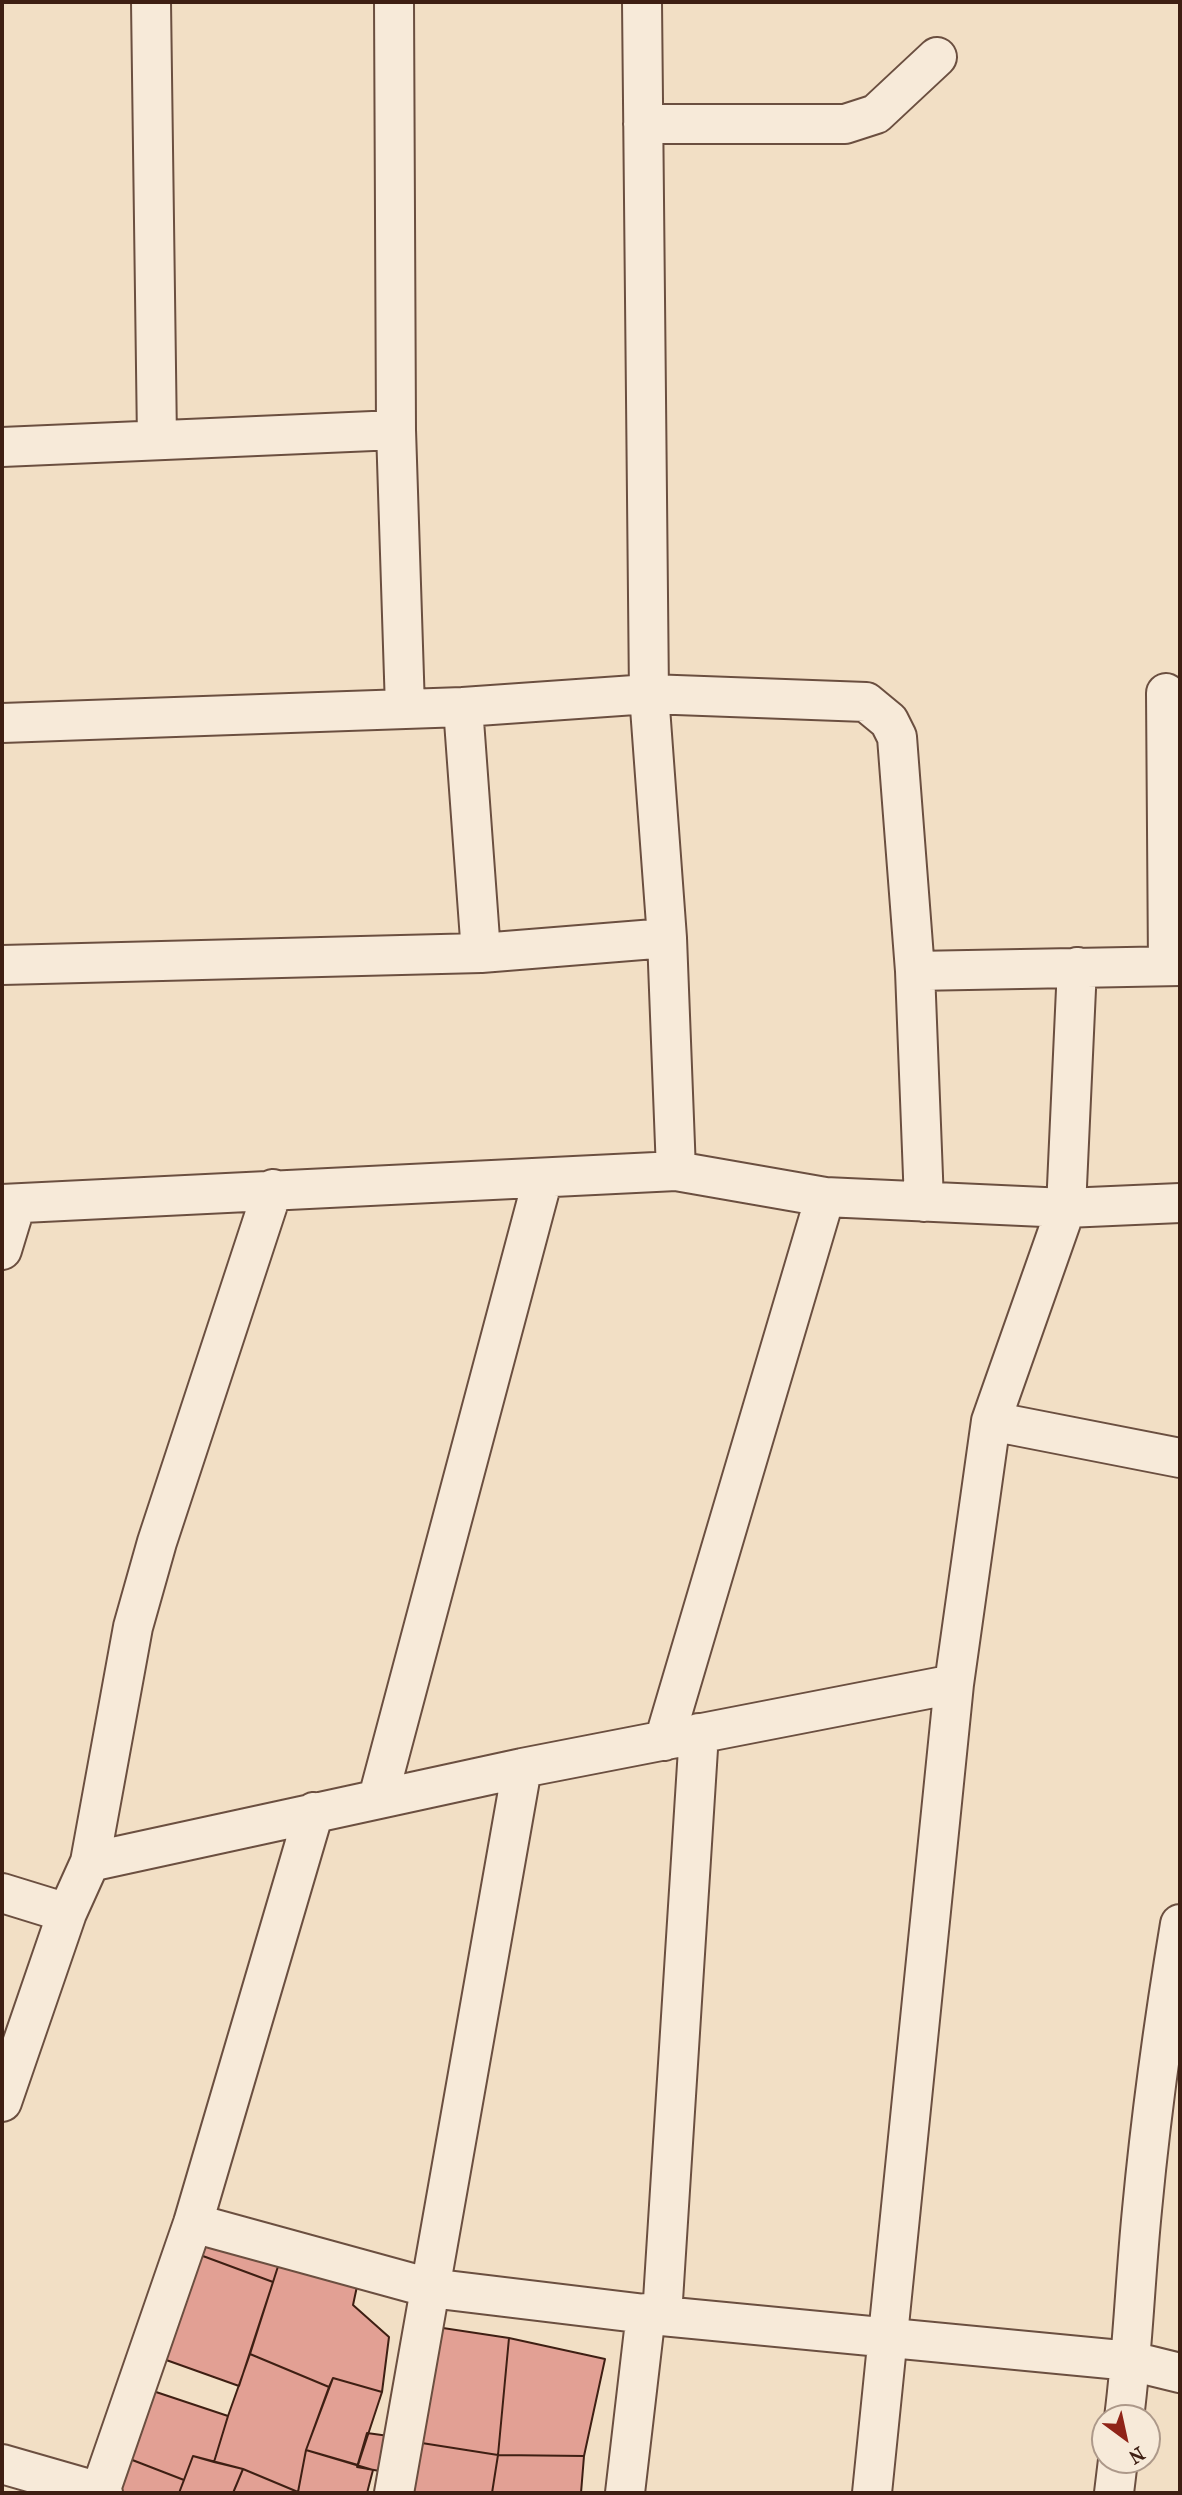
<!DOCTYPE html>
<style>
body{margin:0}
#map{position:relative;width:1182px;height:2495px;overflow:hidden;background:#f2dfc5;font-family:"IM FELL French Canon",serif}
canvas{display:block}
.frame{position:absolute;inset:0;border:4px solid #3e1f13;pointer-events:none}
.north{position:absolute;left:1091px;top:2404px;width:70px;height:70px;box-sizing:border-box;background:#f7ead9;border:2px solid #ad998a;border-radius:50%;rotate:147deg;font-size:19px;font-weight:700;line-height:28px;text-align:center;color:#3e1f13}
.north::after{content:'';display:block;margin:auto;width:24px;height:32px;background:#8f2418;clip-path:polygon(50% 0,100% 100%,50% 72%,0 100%)}
</style>
<div id="map">
<canvas width="1182" height="2495"></canvas>
<div class="frame"></div>
<div class="north">N</div>
</div>
<script>
const ctx = document.querySelector('canvas').getContext('2d');
ctx.lineJoin = 'round';
function fill(path, color) { ctx.fillStyle = color; ctx.fill(path, 'evenodd'); }
function stroke(path, color, width, dash) { ctx.strokeStyle = color; ctx.lineWidth = width; ctx.lineCap = dash ? 'butt' : 'round'; ctx.setLineDash(dash || []); ctx.stroke(path); }
const building = new Path2D(`
 M199,2225L282,2254L273,2282L184,2249Z
 M184,2249L273,2282L239,2386L155,2356Z
 M282,2254L359,2277L353,2305L389,2337L382,2392L333,2378L329,2387L250,2354Z
 M423,2325L509,2338L498,2455L409,2441Z
 M509,2338L605,2359L584,2456L498,2455Z
 M250,2354L329,2387L306,2450L298,2492L243,2469L214,2462L228,2416Z
 M333,2378L382,2392L358,2465L306,2450Z
 M144,2388L228,2416L214,2462L193,2456L184,2480L122,2456Z
 M367,2433L396,2437L391,2473L357,2467Z
 M409,2441L498,2455L492,2493H405Z
 M306,2450L373,2470L367,2493L298,2492Z
 M498,2455L584,2456L581,2493H492Z
 M122,2456L184,2480L179,2493H121Z
 M193,2456L243,2469L233,2493H179Z
 M243,2469L298,2492L297,2493H233Z`);
fill(building, '#e2a094');
stroke(building, '#3e1f13', 2);
const minor = new Path2D(`
 M151,2L157,440
 M394,2L396,430L405,708
 M642,2L649,694L667,938L676,1171
 M643,124H845L876,114L937,57
 M2,447L396,430
 M1166,693L1168,966
 M463,707L481,953
 M2,723L463,707L649,694L866,702L889,721L897,737L915,971L924,1202
 M2,965L481,953L667,938
 M915,971L1180,966
 M2,1204L676,1171L825,1197L1066,1208L1180,1203
 M2,1250L16,1204
 M991,1421L1180,1458
 M664,1741L825,1197
 M378,1798L543,1178
 M90,1862L522,1768L954,1684
 M2,1893L67,1913
 M2,2102L67,1913L90,1862L133,1627L157,1542L273,1189
 M193,2223L430,2288L662,2316L1131,2361L1180,2373
 M662,2316L699,1733
 M1124,2418C1133,2349 1135,2280 1142,2210C1151,2114 1164,2020 1180,1924
 M2,2464L103,2493
 M100,2492L193,2223L314,1812
 M394,2493L522,1768
 M625,2493L646,2313
 M872,2493L954,1684L991,1421L1066,1208L1077,967
 M1114,2493L1118,2460`);
stroke(minor, '#6b4f40', 42);
stroke(minor, '#f7ead9', 38);
</script>
